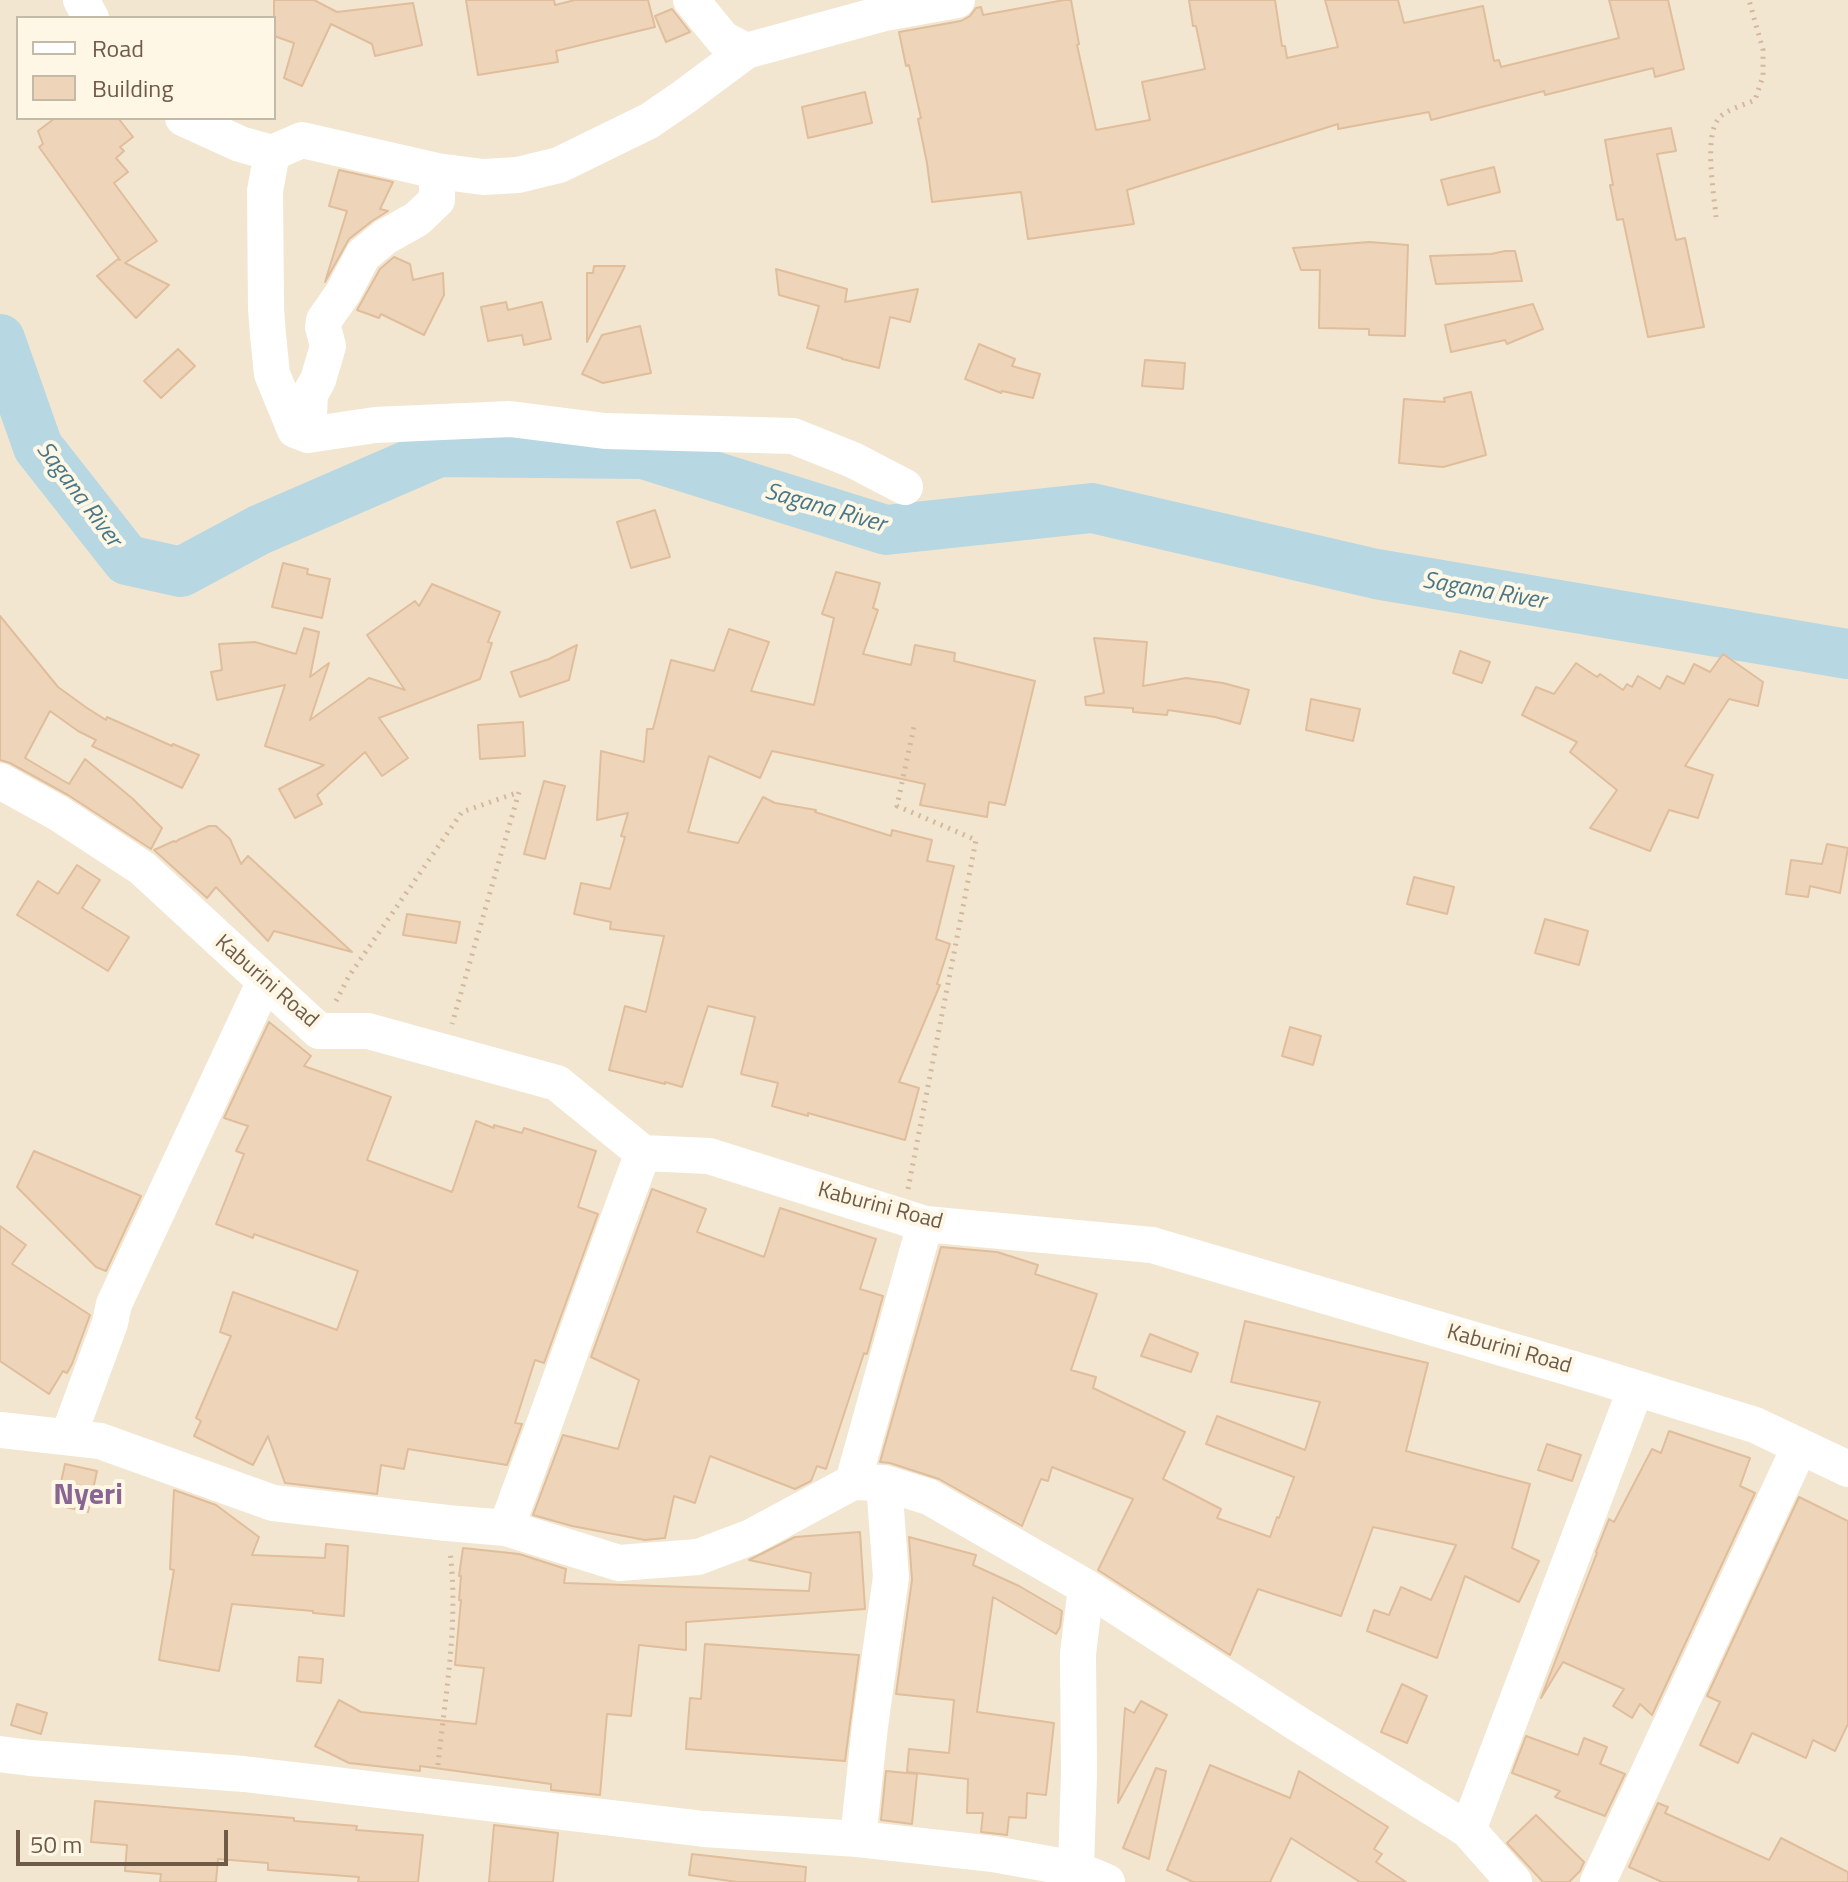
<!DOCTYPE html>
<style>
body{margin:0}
#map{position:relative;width:1848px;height:1882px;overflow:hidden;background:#fbf3e1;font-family:"Titillium Web",sans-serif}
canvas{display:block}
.legend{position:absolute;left:16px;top:16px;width:260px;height:104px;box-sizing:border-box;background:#fef7e6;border:2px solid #c5b9a7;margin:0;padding:10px 14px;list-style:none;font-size:24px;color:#705b49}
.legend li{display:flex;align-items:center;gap:16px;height:40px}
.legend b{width:40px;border:2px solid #c5b9a7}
.scale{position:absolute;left:16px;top:1830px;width:212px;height:36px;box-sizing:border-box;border:4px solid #705b49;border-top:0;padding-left:10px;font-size:24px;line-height:28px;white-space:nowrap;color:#705b49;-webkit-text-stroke:6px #fef7e6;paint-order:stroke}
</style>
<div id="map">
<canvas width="1848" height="1882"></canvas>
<ul class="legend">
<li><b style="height:10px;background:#fff"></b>Road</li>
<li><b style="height:22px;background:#eed5ba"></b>Building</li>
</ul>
<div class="scale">50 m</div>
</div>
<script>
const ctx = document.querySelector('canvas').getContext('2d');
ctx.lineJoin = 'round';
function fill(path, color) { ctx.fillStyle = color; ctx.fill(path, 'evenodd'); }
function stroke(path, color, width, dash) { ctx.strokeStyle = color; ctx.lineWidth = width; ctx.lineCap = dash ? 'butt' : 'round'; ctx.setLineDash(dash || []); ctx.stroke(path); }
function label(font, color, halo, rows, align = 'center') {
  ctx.font = font + ' "Titillium Web",sans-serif'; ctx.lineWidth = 8; ctx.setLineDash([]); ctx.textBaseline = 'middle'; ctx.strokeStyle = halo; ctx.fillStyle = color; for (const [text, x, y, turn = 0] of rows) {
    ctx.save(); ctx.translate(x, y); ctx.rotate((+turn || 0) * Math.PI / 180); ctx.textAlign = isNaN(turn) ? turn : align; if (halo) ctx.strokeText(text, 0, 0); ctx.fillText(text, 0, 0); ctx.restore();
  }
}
fill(new Path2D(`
 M0,0H1848V1882H0ZM18,18H274V118H18Z`), '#f2e6d0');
stroke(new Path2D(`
 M0,339L38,447L127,560L181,572L259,530L439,452L643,454L886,530L1092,508L1376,574L1848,654`), '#b7d7e2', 50);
const building = new Path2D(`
 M274,0H314L337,12L413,3L422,45L375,56L372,44L331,24L302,86L284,78L294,43L274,36Z
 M466,0H554L555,5L575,0H648L655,27L556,51L558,62L478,75Z
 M1064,0H1071L1079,44L1077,45L1096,130L1150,120L1142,82L1205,69L1196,26H1193L1189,0H1275L1282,46H1285L1287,58L1338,47L1325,0H1398L1404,23L1483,6L1494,61L1499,60L1501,67L1619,38L1609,0H1668L1684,69L1655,77L1653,68L1545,95L1544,91L1431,120L1429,112L1338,129V124L1127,190L1134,224L1028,239L1021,192L932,202L927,163L918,119L921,118L909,65L906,66L899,32L961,21L970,16L976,8L981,7L983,15Z
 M672,9L690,32L666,42L655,16Z
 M865,92L872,123L808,138L802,107Z
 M55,118H118L133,137L120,147L124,151L116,158L128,172L114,183L157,241L125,263L169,285L136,318L97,276L118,259L120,260L39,147L43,144L38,131Z
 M1671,128L1676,151L1657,154L1676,240L1685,238L1704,327L1648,337L1623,219L1617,220L1610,185H1613L1605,140Z
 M1494,167L1500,192L1448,205L1441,180Z
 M339,170L393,182L380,209L388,211L372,221L349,239L325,282L347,211L329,206Z
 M1369,242L1408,245L1405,336L1369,335V329L1319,328L1320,270H1301L1293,248Z
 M1505,251H1515L1522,281L1436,284L1430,256L1491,254Z
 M394,257L410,264L413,280L443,273L444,295L424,335L381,314L379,318L357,310L380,269Z
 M594,266H625L587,342V273H593Z
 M776,269L847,289L845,302L918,289L910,322L890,317L879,368L842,359V358L807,348L819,306L779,295Z
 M506,302L508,310L542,302L551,339L524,345L522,335L488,341L481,307Z
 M1533,304L1543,329L1507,344L1505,340L1451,352L1445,325Z
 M640,326L651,373L603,383L582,374L602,335Z
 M979,344L1015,359L1012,366L1040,374L1033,398L1002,391L1001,393L965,379Z
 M178,349L195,366L161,398L144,381Z
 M1145,360L1185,363L1183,389L1142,386Z
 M1471,392L1486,455L1443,467L1399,463L1404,399L1445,402L1444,398Z
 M655,510L670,557L631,568L617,522Z
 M283,563L308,569L307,574L330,579L322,618L272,607Z
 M836,572L880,583L873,608L878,610L863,654L911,665L915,645L955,653L954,661L1035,681L1005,805L989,802L987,817L920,805L925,784L772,751L760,778L709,756L688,832L738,843L763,797L775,803L816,810L815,812L891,836L892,830L932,840L927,861L954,866L936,939L950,944L937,984L940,985L899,1082L919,1088L905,1140L808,1113V1116L772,1106L778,1083L741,1074L755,1017L708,1006L682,1087L665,1082V1084L609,1070L625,1006L646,1012L664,936L610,929L611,922L574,914L581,883L610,889L625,837L621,836L628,813L597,820L601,751L644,762L647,729H653L671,660L714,671L729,629L769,642L751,691L814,705L834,618L822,614Z
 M432,584L500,612L488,642L492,643L480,679L379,718L408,758L382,776L365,752L317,795L322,804L295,818L279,789L324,765L265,746L285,685L217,700L211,672L222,670L219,644L255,642L296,654L304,628L319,632L310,677L329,663L310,720L369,678L405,690L367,635L415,601L419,606Z
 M0,616L58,687L87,708L106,720L107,717L172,746L173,744L199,755L182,788L92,746L96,740L78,731L50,711L25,758L69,784L85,759L133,799L162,828L151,849L68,795L10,763L0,760Z
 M1094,638L1147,642L1143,686L1186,678L1223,683L1249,690L1240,724L1215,717L1168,710L1167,715L1133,712V708L1086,705L1085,697L1104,693Z
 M577,645L569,680L520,697L511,672L549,659Z
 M1460,651L1490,662L1482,683L1453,673Z
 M1723,654L1763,682L1758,706L1729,699L1685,766L1713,775L1698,818L1669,810L1650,851L1590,828L1617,790L1570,752L1577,742L1522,715L1536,687L1554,694L1576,663L1597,677L1600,674L1623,690L1627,684L1632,687L1638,676L1660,689L1667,676L1684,684L1694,664L1710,672Z
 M1311,699L1360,709L1353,741L1306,730Z
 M523,722L525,756L480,759L478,725Z
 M544,781L565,786L545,859L524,854Z
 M209,826H216L230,839L241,864L248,856L352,952L274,931L268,941L216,887L207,898L154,850L174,841L176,842L178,840Z
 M1827,844L1848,848L1840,893L1810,886L1808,897L1786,894L1791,860L1822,864Z
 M77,865L100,880L82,908L129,937L108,971L17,915L38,881L58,894Z
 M1414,877L1454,887L1447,914L1407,904Z
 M407,914L460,922L456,943L403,935Z
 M1545,919L1588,931L1579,965L1535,953Z
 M269,1022L311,1056L304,1066L391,1097L367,1160L452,1192L476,1121L494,1128V1125L522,1133L524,1128L596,1151L578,1207L598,1214L544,1363L535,1360L515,1423L522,1424L507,1465L408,1449L404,1469L381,1465L377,1494L285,1483L268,1436L253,1465L194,1436L201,1421L196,1418L231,1336L220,1332L233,1292L337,1330L358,1271L254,1234L253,1238L216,1224L244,1154L236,1151L248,1126L224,1118Z
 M1290,1027L1321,1036L1313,1065L1282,1056Z
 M34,1151L141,1196L106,1271L96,1267L17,1187Z
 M652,1189L706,1209L697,1232L764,1257L780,1208L876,1239L860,1289L883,1296L867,1354L864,1353L826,1469L817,1466L811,1481L795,1489L710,1456L695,1503L674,1496L665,1538L645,1540L572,1526L533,1515L563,1435L618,1449L639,1380L591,1357Z
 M0,1226L26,1245L12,1264L90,1315L72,1364L67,1373L63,1371L49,1394L0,1361Z
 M941,1247L997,1252L1038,1265L1035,1274L1097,1294L1071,1370L1096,1377L1093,1388L1185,1432L1163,1479L1221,1509L1217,1518L1270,1537L1277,1517L1279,1518L1294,1477L1206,1444L1217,1416L1305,1450L1320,1402L1231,1382L1245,1321L1428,1363L1406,1451L1530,1484L1512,1548L1539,1561L1519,1602L1465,1576L1437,1658L1367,1631L1374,1610L1389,1615L1401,1587L1431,1600L1456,1545L1373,1527L1341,1616L1258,1589L1230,1655L1098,1570L1133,1499L1052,1467L1048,1481L1041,1479L1022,1526L939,1479L890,1463L880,1462Z
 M1150,1334L1198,1353L1191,1372L1141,1356Z
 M1669,1431L1750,1458L1740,1486L1755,1493L1652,1715L1640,1704L1632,1718L1613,1706L1624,1689L1563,1662L1541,1698L1597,1553L1596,1552L1609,1519L1614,1522L1652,1449L1661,1453Z
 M1547,1444L1581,1455L1572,1481L1538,1470Z
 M65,1464L97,1471L88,1512L56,1505Z
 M174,1490L216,1505L259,1537L252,1555L325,1558L326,1544L348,1546L344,1616L313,1613V1611L232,1604L219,1671L159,1660L174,1570L170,1569Z
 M1799,1497L1848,1521V1724L1835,1751L1813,1740L1806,1758L1752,1733L1738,1763L1700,1745L1720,1702L1707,1696Z
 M860,1532L865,1609L686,1622V1650L639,1645L631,1716L607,1714L600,1795L551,1790V1784L420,1766V1771L349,1763L315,1746L339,1700L361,1712L476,1724L484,1668L455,1665L461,1600H459L461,1576H459L463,1548L519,1554L566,1569L564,1583L809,1591L811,1573L749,1560L795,1537Z
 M909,1537L976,1555L973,1565L1019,1586L1062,1611L1060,1627L1056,1634L993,1597L977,1712L1054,1723L1046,1795L1027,1793L1026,1818L1009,1817L1007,1835L981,1832L983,1813H967L968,1779L907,1772L909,1749L949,1753L954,1700L896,1694L912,1580Z
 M705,1644L859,1655L845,1761L686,1749L690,1698L701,1699Z
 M299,1657L323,1659L321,1683L297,1681Z
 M1402,1684L1427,1696L1407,1743L1381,1732Z
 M1141,1701L1167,1715L1118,1803L1125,1708L1134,1713Z
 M17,1704L47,1713L41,1734L11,1725Z
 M1526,1736L1578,1755L1584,1738L1607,1747L1600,1764L1625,1774L1605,1816L1555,1797L1560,1791L1512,1773Z
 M1210,1765L1290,1798L1299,1771L1388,1827L1374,1849L1382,1854L1376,1862L1406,1882H1360L1291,1838L1270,1882H1193L1167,1870Z
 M1156,1768L1166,1771L1149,1859L1123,1848Z
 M886,1771L917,1774L912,1824L881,1820Z
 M95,1801L294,1818V1821L357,1826L356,1830L423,1835L418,1882H358L359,1877L268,1870V1863L218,1859L216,1882H160L161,1874L125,1871L127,1845L91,1842Z
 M1658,1803L1668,1807L1665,1813L1769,1860L1781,1838L1848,1872V1882H1662L1629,1867Z
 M1536,1815L1584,1862L1580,1871L1569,1882H1543L1507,1843Z
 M494,1825L558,1833L553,1882H489Z
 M692,1854L806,1867L805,1882H737L689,1875Z`);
fill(building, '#eed5ba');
stroke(building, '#e0bd9b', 2);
stroke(new Path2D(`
 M1716,217C1714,193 1703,134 1720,117C1728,109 1744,105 1755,100L1763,76V50L1749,0
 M336,1001L349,976L462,812L519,792L452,1024
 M908,1189L976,840L897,806L915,722
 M438,1765C445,1696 459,1622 450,1552`), '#d3b89e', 5, [2, 6]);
stroke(new Path2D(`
 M81,0L91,18
 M691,0L723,39L746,51L885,13L957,0
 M183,118L240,144L272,153L302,140L437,171L483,177L518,175L559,165L649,121L684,97L746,51
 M272,153L265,191L266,308L268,335L272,374L295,430L308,435L375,425L510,419L605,431L793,436L853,460L905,487
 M308,435L310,394L318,380L328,346L323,327L324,320L343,293L363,255L385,237L417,219L437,200V171
 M0,781L58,813L142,868L319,1031H368L557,1083L643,1153L709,1156L925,1224L1152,1245L1597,1376L1755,1425L1848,1469
 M0,1430L100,1441L273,1503L447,1523L506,1528L619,1563L698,1557L751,1537L853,1482L884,1483L929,1497L1086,1587L1298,1724L1468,1830L1514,1882
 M68,1437L110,1323L114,1304L265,981
 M853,1482L925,1224
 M506,1528C553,1403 596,1277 643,1153
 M0,1754L30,1758L244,1774L704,1829L858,1839L993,1854L1076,1869L1107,1882
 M1468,1830L1636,1388
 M858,1839L870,1726L891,1577L884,1483
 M1076,1869L1079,1773L1078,1654L1086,1587
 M1598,1882L1800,1446`), '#fff', 36);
label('22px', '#705b49', '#fef7e6', [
 ["Kaburini Road",266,982,41],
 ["Kaburini Road",880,1207,15],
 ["Kaburini Road",1509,1350,16]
]);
label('italic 24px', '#487789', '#fef7e6', [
 ["Sagana River",78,495,53],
 ["Sagana River",825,509,16],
 ["Sagana River",1484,592,10]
]);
label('bold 30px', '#896593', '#fef7e6', [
 ["Nyeri",88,1497]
]);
</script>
